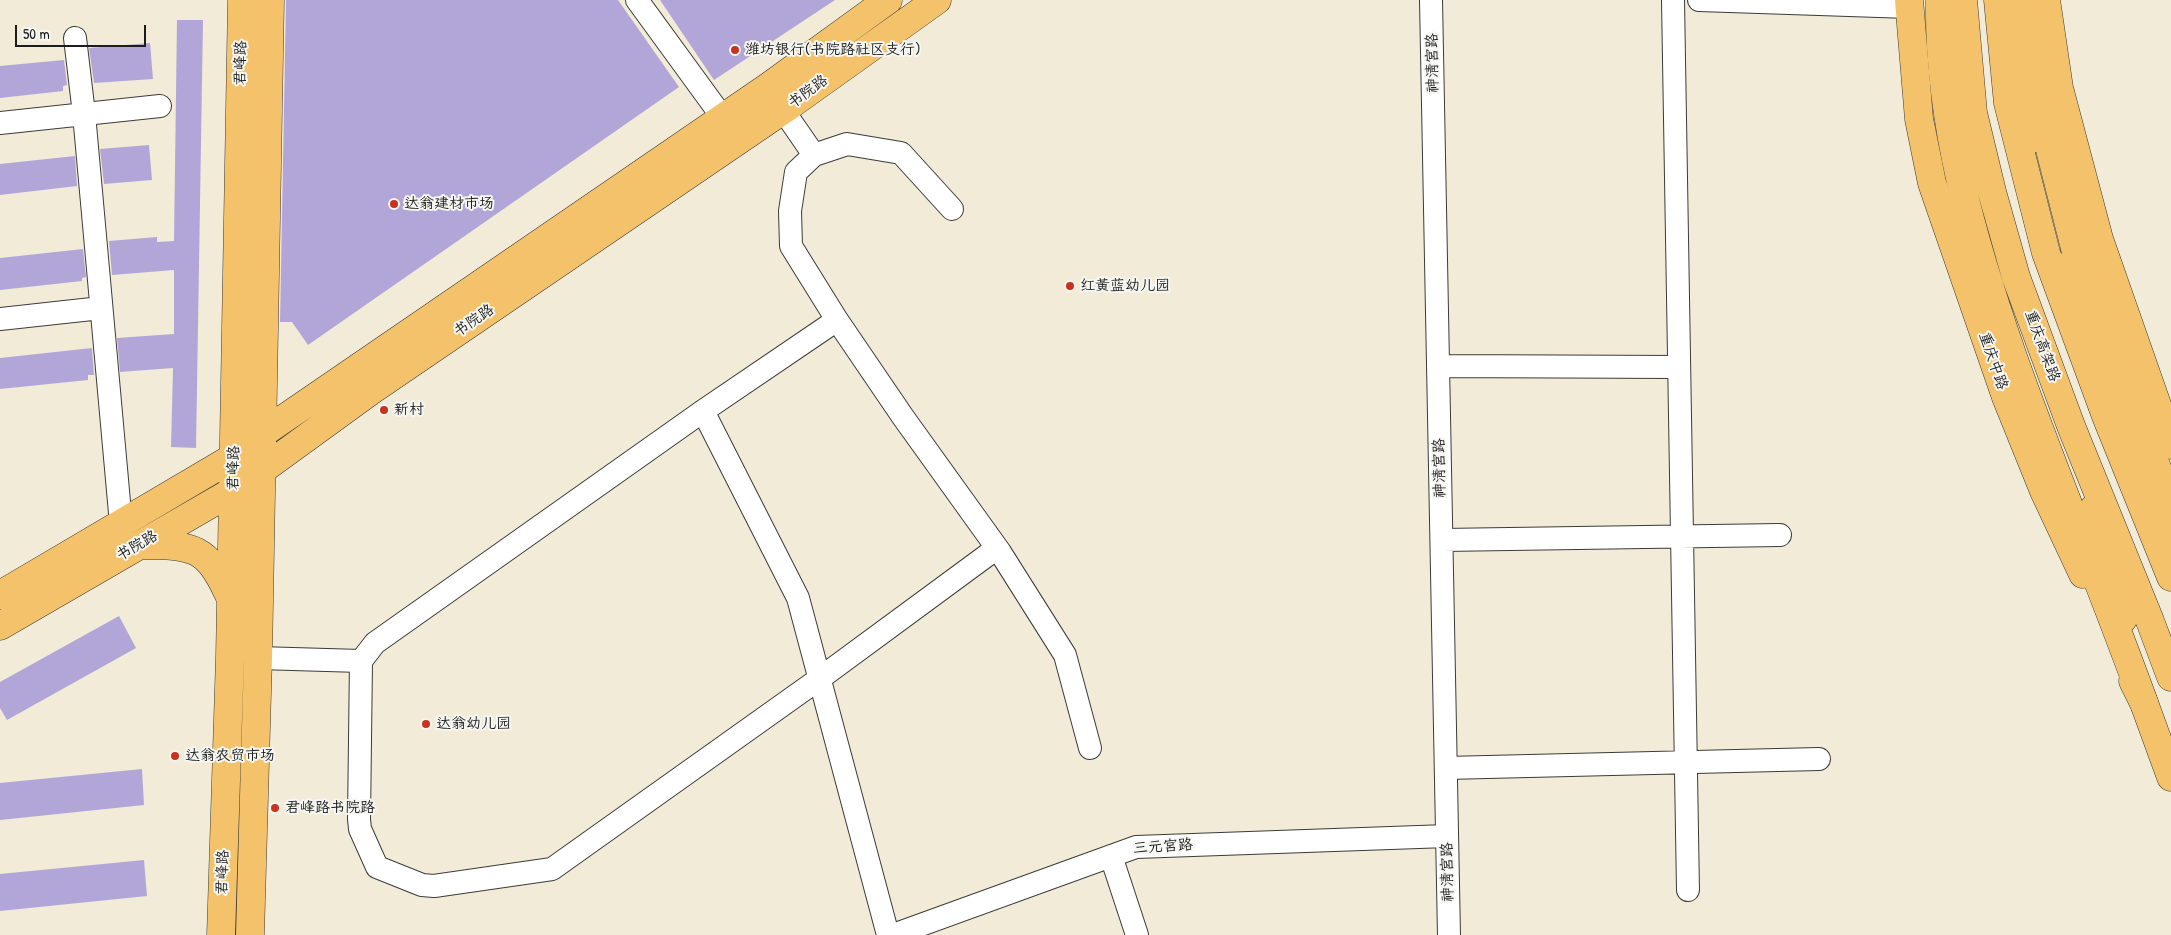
<!DOCTYPE html>
<meta charset="utf-8">
<style>
body{margin:0}
#map{position:relative;width:2171px;height:935px;overflow:hidden;background:#f1ebd8;font-family:"Patrick Hand",sans-serif}
canvas{display:block}
.scale{position:absolute;left:15px;top:25px;width:131px;height:22px;box-sizing:border-box;border:2px solid #1c1c1c;border-top:0;padding-left:6px;font-size:15px;line-height:18px;white-space:nowrap;color:#1c1c1c;-webkit-text-stroke:4px #f6f6f2;paint-order:stroke}
</style>
<div id="map">
<canvas width="2171" height="935"></canvas>
<div class="scale">50 m</div>
</div>
<script>
const ctx = document.querySelector('canvas').getContext('2d');
ctx.lineJoin = 'round';
function fill(path, color) { ctx.fillStyle = color; ctx.fill(path, 'evenodd'); }
function stroke(path, color, width, dash) { ctx.strokeStyle = color; ctx.lineWidth = width; ctx.lineCap = dash ? 'butt' : 'round'; ctx.setLineDash(dash || []); ctx.stroke(path); }
function label(font, color, halo, rows, align = 'center') {
  ctx.font = font + ' "Patrick Hand","LXGW WenKai TC",sans-serif'; ctx.lineWidth = 4; ctx.setLineDash([]); ctx.textBaseline = 'middle'; ctx.strokeStyle = halo; ctx.fillStyle = color; for (const [text, x, y, turn = 0] of rows) {
    ctx.save(); ctx.translate(x, y); ctx.rotate((+turn || 0) * Math.PI / 180); ctx.textAlign = isNaN(turn) ? turn : align; if (halo) ctx.strokeText(text, 0, 0); ctx.fillText(text, 0, 0); ctx.restore();
  }
}
fill(new Path2D(`
 M286,0H618L679,87L308,345L292,322H280Z
 M660,0H835L714,80Z
 M177,20H203L196,448L171,447L173,368L120,372L117,338L174,334V270L112,275L109,241L157,237V242L174,241Z
 M150,43L153,79L94,83L89,48Z
 M64,60L67,85L63,86V91L0,98V66Z
 M149,145L152,180L104,184L100,149Z
 M75,156L77,186L0,195V164Z
 M83,249L86,277L82,278V281L0,290V258Z
 M92,348L94,375H88V380L0,389V358Z
 M119,616L136,648L7,720L0,708V682Z
 M142,769L144,805L0,820V783Z
 M144,860L147,896L0,911V874Z`), '#b2a6d9');
const minor = new Path2D(`
 M637,0L723,118
 M1431,0L1449,935
 M1673,0L1688,890
 M1699,0L1909,7
 M75,38L84,114L121,524
 M783,110L814,155
 M0,123L160,106
 M952,209L901,153L847,144L814,155L796,172L790,211L791,246L837,320L903,417L1000,552L1065,655L1090,748
 M0,319L101,308
 M1438,366L1679,367
 M703,411L798,598L888,935
 M1442,540L1780,535
 M258,658L361,661L375,643L703,411L837,320
 M361,661L359,819L360,829L377,867L422,885L434,886L552,869L819,679L997,548
 M1446,768L1819,759
 M1111,856L1137,935
 M893,935L1136,847L1447,836`);
const major = new Path2D(`
 M1909,0L1919,119L1932,183L2006,397L2044,491L2083,574
 M2013,0L2022,103L2031,139
 M2046,0L2059,88L2099,239L2171,445
 M2065,267L2171,541
 M2094,508L2123,619
 M140,545C194,545 207,546 230,597
 M0,595L234,457L263,433L768,87L888,0
 M0,626L233,491L372,390L783,110L937,0
 M2133,681L2144,703L2171,777
 M221,935L230,657L242,0
 M250,935L258,658L270,0`);
const highway = new Path2D(`
 M1940,0C1938,123 1973,242 2013,357C2054,473 2102,587 2144,703
 M1963,0L1973,113L1992,192L2016,277L2071,426L2150,621L2171,677
 M1998,0L2008,103L2046,253L2106,416L2171,577
 M2029,0L2037,98L2077,256L2171,505`);
stroke(minor, '#3c3b38', 24);
stroke(major, '#3c3b38', 29);
stroke(highway, '#3c3b38', 29);
stroke(minor, '#fff', 22);
stroke(major, '#f3c26a', 28);
stroke(highway, '#f3c26a', 28);
for (const [x, y, r, color] of [
 [735,50,5,"#c8321e"],
 [394,204,5,"#c8321e"],
 [1070,286,5,"#c8321e"],
 [384,410,5,"#c8321e"],
 [426,724,5,"#c8321e"],
 [175,756,5,"#c8321e"],
 [275,808,5,"#c8321e"]
]) { const dot = new Path2D(); dot.arc(x, y, r, 0, 2 * Math.PI); ctx.fillStyle = color; ctx.fill(dot); stroke(dot, '#f6f6f2', 2); }
label('15px', '#1c1c1c', '#f6f6f2', [
 ["潍坊银行(书院路社区支行)",745,50],
 ["达翁建材市场",404,204],
 ["红黄蓝幼儿园",1080,286],
 ["新村",394,410],
 ["达翁幼儿园",436,724],
 ["达翁农贸市场",185,756],
 ["君峰路书院路",285,808]
], 'left');
label('15px', '#1c1c1c', '#f6f6f2', [
 ["君峰路",241,63,-89],
 ["神清宫路",1433,63,-91],
 ["书院路",808,92,-36],
 ["书院路",474,321,-34],
 ["重庆高架路",2042,346,70],
 ["重庆中路",1993,361,71],
 ["君峰路",234,468,-89],
 ["神清宫路",1440,468,-91],
 ["书院路",137,546,-30],
 ["三元宫路",1163,847,-4],
 ["君峰路",223,872,-88],
 ["神清宫路",1448,872,-91]
]);
</script>
